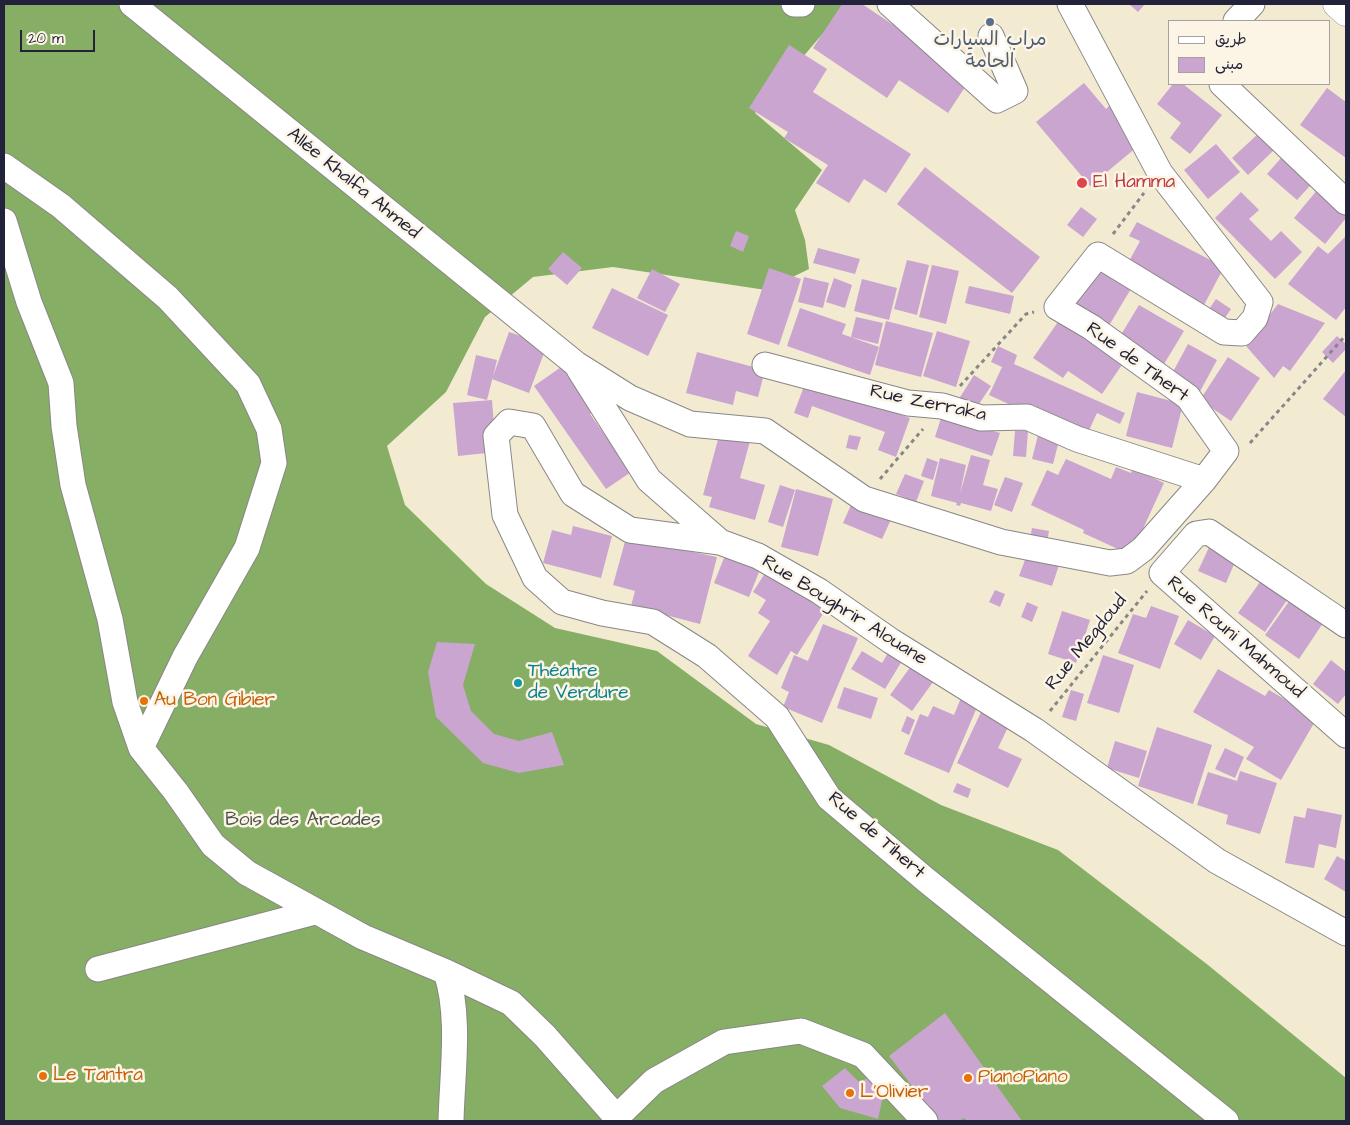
<!DOCTYPE html>
<meta charset="utf-8">
<style>
body{margin:0}
#map{position:relative;width:1350px;height:1125px;overflow:hidden;background:#f2ebd1;font-family:"Architects Daughter","Playpen Sans Arabic",sans-serif}
canvas{display:block}
.frame{position:absolute;inset:0;border:5px solid #22223b;pointer-events:none}
.legend{position:absolute;left:1168px;top:20px;width:162px;height:65px;box-sizing:border-box;background:#fcf5e5;border:1px solid #a5a1a1;margin:0;padding:6px 9px;list-style:none;font-size:15px;color:#22223b}
.legend li{display:flex;align-items:center;gap:10px;height:25px}
.legend b{width:25px;border:1px solid #a5a1a1}
.scale{position:absolute;left:20px;top:30px;width:75px;height:22px;box-sizing:border-box;border:2px solid #22223b;border-top:0;padding-left:6px;font-size:15px;line-height:18px;white-space:nowrap;color:#22223b;-webkit-text-stroke:4px #fcf5e5;paint-order:stroke}
</style>
<div id="map">
<canvas width="1350" height="1125"></canvas>
<div class="frame"></div>
<ul class="legend">
<li><b style="height:6px;background:#fff"></b>طريق</li>
<li><b style="height:14px;background:#c9a5d0"></b>مبنى</li>
</ul>
<div class="scale">20 m</div>
</div>
<script>
const ctx = document.querySelector('canvas').getContext('2d');
ctx.lineJoin = 'round';
function fill(path, color) { ctx.fillStyle = color; ctx.fill(path, 'evenodd'); }
function stroke(path, color, width, dash) { ctx.strokeStyle = color; ctx.lineWidth = width; ctx.lineCap = dash ? 'butt' : 'round'; ctx.setLineDash(dash || []); ctx.stroke(path); }
function label(font, color, halo, rows, align = 'center') {
  ctx.font = font + ' "Architects Daughter","Playpen Sans Arabic",sans-serif'; ctx.lineWidth = 5; ctx.setLineDash([]); ctx.textBaseline = 'middle'; ctx.strokeStyle = halo; ctx.fillStyle = color; for (const [text, x, y, turn = 0] of rows) {
    ctx.save(); ctx.translate(x, y); ctx.rotate((+turn || 0) * Math.PI / 180); ctx.textAlign = isNaN(turn) ? turn : align; if (halo) ctx.strokeText(text, 0, 0); ctx.fillText(text, 0, 0); ctx.restore();
  }
}
fill(new Path2D(`
 M4,4H848L755,113L822,170L795,210L805,240L809,269L766,290L613,267L533,277L485,317L446,392L387,446L405,505L486,584L555,628L657,651L756,724L829,745L941,805L1058,850L1208,965L1346,1078V1121H4Z`), '#86ae65');
fill(new Path2D(`
 M842,4H862L937,54L969,81L948,113L899,80L887,98L813,48Z
 M1129,4H1145L1138,12Z
 M789,45L827,69L813,92L911,154L886,193L864,179L849,203L816,183L828,165L784,138L788,132L749,108Z
 M1084,83L1106,109L1111,104L1143,142L1090,186L1036,122Z
 M1173,84H1183L1222,115L1190,154L1170,138L1181,123L1157,104Z
 M1327,88L1346,102V158L1300,125Z
 M1258,134L1274,150L1248,175L1232,158Z
 M1216,144L1240,172L1208,199L1184,170Z
 M1288,150L1318,177L1297,200L1267,174Z
 M925,167L1040,257L1012,293L897,204Z
 M1318,189L1346,212V218L1325,244L1294,218Z
 M1241,192L1259,210L1249,219L1271,241L1281,231L1302,252L1275,279L1215,218Z
 M1081,207L1097,219L1083,237L1067,225Z
 M1137,222L1224,267L1203,307L1126,267L1140,241L1129,236Z
 M736,231L749,236L743,252L730,246Z
 M1346,236V307L1336,320L1288,284L1318,246L1328,254Z
 M818,248L860,259L855,274L813,263Z
 M563,252L582,268L567,285L548,269Z
 M907,260L929,265L917,315L894,309Z
 M1099,260L1135,282L1107,329L1071,308Z
 M932,265L959,271L946,324L919,317Z
 M769,268L801,279L779,345L747,334Z
 M652,269L680,284L665,312L637,298Z
 M804,277L829,283L823,308L798,302Z
 M834,278L852,285L845,308L826,302Z
 M862,279L897,288L889,320L854,311Z
 M969,286L1014,296L1010,314L965,303Z
 M612,288L668,315L648,356L592,328Z
 M1216,299L1231,309L1220,325L1205,315Z
 M1278,304L1325,323L1290,371L1283,366L1274,378L1246,346Z
 M1139,305L1184,331L1161,369L1116,343Z
 M800,308L846,324L842,334L879,347L870,375L787,346Z
 M1062,316L1126,359L1102,394L1068,371L1063,378L1033,358Z
 M856,317L883,323L878,344L851,337Z
 M886,321L933,333L921,377L875,365Z
 M937,331L970,341L956,387L923,376Z
 M509,332L547,345L529,393L492,379Z
 M1337,336L1346,344V349L1333,363L1322,352Z
 M1188,344L1217,360L1197,397L1168,381Z
 M998,346L1017,355L1014,364L1125,413L1120,424L1097,413L1085,439L989,395L1002,367L991,362Z
 M697,352L765,370L758,397L736,391L733,405L686,393Z
 M476,355L497,360L487,400L467,395Z
 M1228,357L1260,378L1231,421L1200,400Z
 M564,365L596,410L590,414L631,472L606,489L534,386Z
 M1346,370V417L1323,399Z
 M974,375L991,386L973,413L957,402Z
 M806,381L910,418L896,457L878,450L885,432L812,406L808,418L794,413Z
 M1137,392L1183,404L1172,448L1126,436Z
 M492,400L496,452L458,456L453,403Z
 M942,415L1000,433L992,456L935,437Z
 M1040,427L1061,433L1053,464L1032,459Z
 M1015,431H1028L1026,457L1013,456Z
 M720,432L750,441L740,478L765,485L755,520L709,507L712,497L703,495Z
 M849,435L861,437L857,450L846,448Z
 M971,455L990,460L983,485L998,489L991,511L961,503L960,506L956,505L957,503L931,496L940,458L966,465L960,494Z
 M927,458L938,462L933,480L921,476Z
 M1066,459L1111,479L1116,467L1131,473L1133,468L1164,483L1131,555L1083,533L1084,530L1031,505L1047,470L1058,475Z
 M905,474L924,481L916,502L896,494Z
 M1005,477L1023,483L1012,512L994,505Z
 M780,485L795,490L783,527L768,522Z
 M796,489L833,499L818,556L781,547Z
 M855,496L894,513L882,539L843,523Z
 M573,526L612,536L601,578L543,563L552,530L571,535Z
 M1032,528L1049,531L1047,542L1030,539Z
 M626,538L717,557L700,624L631,606L635,591L613,585Z
 M1211,543L1238,555L1226,583L1198,571Z
 M728,548L763,562L749,597L714,583Z
 M1029,549L1062,556L1052,586L1019,576Z
 M767,570L826,609L797,655L791,651L777,675L748,656L770,621L758,613L766,600L753,592Z
 M1260,582L1287,600L1265,632L1238,613Z
 M995,590L1005,594L1000,607L989,602Z
 M1290,600L1323,623L1299,659L1265,635Z
 M1027,602L1038,607L1032,622L1021,617Z
 M1151,606L1179,616L1160,669L1118,653L1133,614L1146,618Z
 M1062,611L1090,620L1076,663L1048,654Z
 M1188,620L1215,636L1201,660L1174,644Z
 M823,624L858,638L822,723L783,707L789,692L781,688L794,655L808,661Z
 M437,642L475,644L463,685L471,711L494,734L519,741L552,732L564,765L519,773L483,763L436,717L428,672Z
 M862,651L882,663L888,653L902,661L885,689L851,669Z
 M1103,655L1134,665L1119,713L1087,703Z
 M1331,660L1346,672V694L1338,704L1313,684Z
 M914,662L936,678L912,711L890,695Z
 M1218,669L1265,696L1269,690L1317,718L1281,780L1246,759L1254,747L1193,712Z
 M844,687L878,698L871,719L837,708Z
 M1071,690L1084,694L1076,721L1062,717Z
 M963,693L980,700L949,773L904,754L920,714L928,717L933,706L954,715Z
 M982,710L1010,723L998,748L1022,759L1008,788L957,763Z
 M907,716L915,720L909,735L901,731Z
 M1157,727L1212,745L1193,804L1138,786Z
 M1115,741L1147,751L1139,778L1107,768Z
 M1225,748L1244,757L1235,778L1215,769Z
 M1240,771L1277,783L1260,834L1226,824L1228,815L1197,805L1208,772L1237,781Z
 M957,783L971,789L968,798L953,792Z
 M1307,808L1342,815L1336,848L1319,844L1314,868L1285,863L1294,816L1305,818Z
 M1337,856L1346,861V892L1324,879Z
 M945,1013L1022,1121H967L964,1118L959,1121H939L889,1056Z
 M845,1068L859,1082L868,1078L883,1096L878,1119L840,1108L822,1086Z`), '#c9a5d0');
const minor = new Path2D(`
 M132,4L576,364L630,398L690,424L765,431L864,499L1001,542L1110,563L1127,561L1143,549L1204,480L1226,451L1188,397L1091,327L1057,307L1098,255L1224,332L1242,333L1255,318L1260,302L1160,173L1070,4
 M794,4H802
 M890,4L997,100L1015,91L991,36
 M1236,21L1252,4
 M1222,84L1346,202
 M4,166L61,206L168,298L248,384L269,429L274,463L247,548L185,657L141,748
 M4,221L29,302L61,383L64,426L73,485L110,619L125,702L141,748L176,792L213,845L247,873L363,937L446,972C461,1016 452,1075 451,1121
 M765,365L908,403L942,406L981,418L1027,417L1077,439L1204,480
 M579,369L649,480L720,542L758,556L819,591L891,641L1034,730L1217,861L1346,933
 M720,542L630,530L573,494L533,426L509,422L496,436L505,515L535,578L562,602L602,613L653,622L707,656L777,717L829,798L926,880L1226,1121
 M1346,625L1209,532L1196,534L1162,573L1346,735
 M98,969L315,912
 M446,972L511,1003L545,1036L618,1119
 M617,1121L618,1116L654,1081L724,1042L801,1031L863,1055L925,1121`);
const major = new Path2D(`
 M1337,4L1346,12`);
stroke(minor, '#8a8686', 27);
stroke(major, '#8a8686', 29);
stroke(new Path2D(`
 M1113,234L1144,193
 M960,386L1026,314L1034,312
 M1250,443L1346,335
 M880,479L923,429
 M1050,711L1147,591`), '#8a8686', 3, [4, 4]);
stroke(minor, '#fff', 25);
stroke(major, '#fff', 28);
for (const [x, y, r, color] of [
 [990,22,5,"#5c6f8a"],
 [1082,183,6,"#e0444e"],
 [518,683,5,"#0f9aa8"],
 [144,701,5,"#e8710a"],
 [43,1076,5,"#e8710a"],
 [968,1078,5,"#e8710a"],
 [850,1093,5,"#e8710a"]
]) { const dot = new Path2D(); dot.arc(x, y, r, 0, 2 * Math.PI); ctx.fillStyle = color; ctx.fill(dot); stroke(dot, '#fcf5e5', 2); }
label('19px', '#4e5e75', '#fcf5e5', [
 ["مراب السيارات",990,41],
 ["الحامة",990,63]
]);
label('19px', '#be3a42', '#fcf5e5', [
 ["El Hamma",1093,183]
], 'left');
label('19px', '#22223b', '#fcf5e5', [
 ["Allée Khalfa Ahmed",353,184,39],
 ["Rue de Tihert",1137,363,36],
 ["Rue Zerraka",928,404,12],
 ["Rue Boughrir Alouane",844,611,32],
 ["Rue Rouni Mahmoud",1235,638,41],
 ["Rue Megdoud",1087,643,-51],
 ["Rue de Tihert",876,836,41]
]);
label('19px', '#0d838f', '#fcf5e5', [
 ["Théatre",528,672],
 ["de Verdure",528,694]
], 'left');
label('19px', '#c56008', '#fcf5e5', [
 ["Au Bon Gibier",154,701],
 ["Le Tantra",53,1076],
 ["PianoPiano",978,1078],
 ["L'Olivier",860,1093]
], 'left');
label('19px', '#4a544c', '#fcf5e5', [
 ["Bois des Arcades",303,821]
]);
</script>
